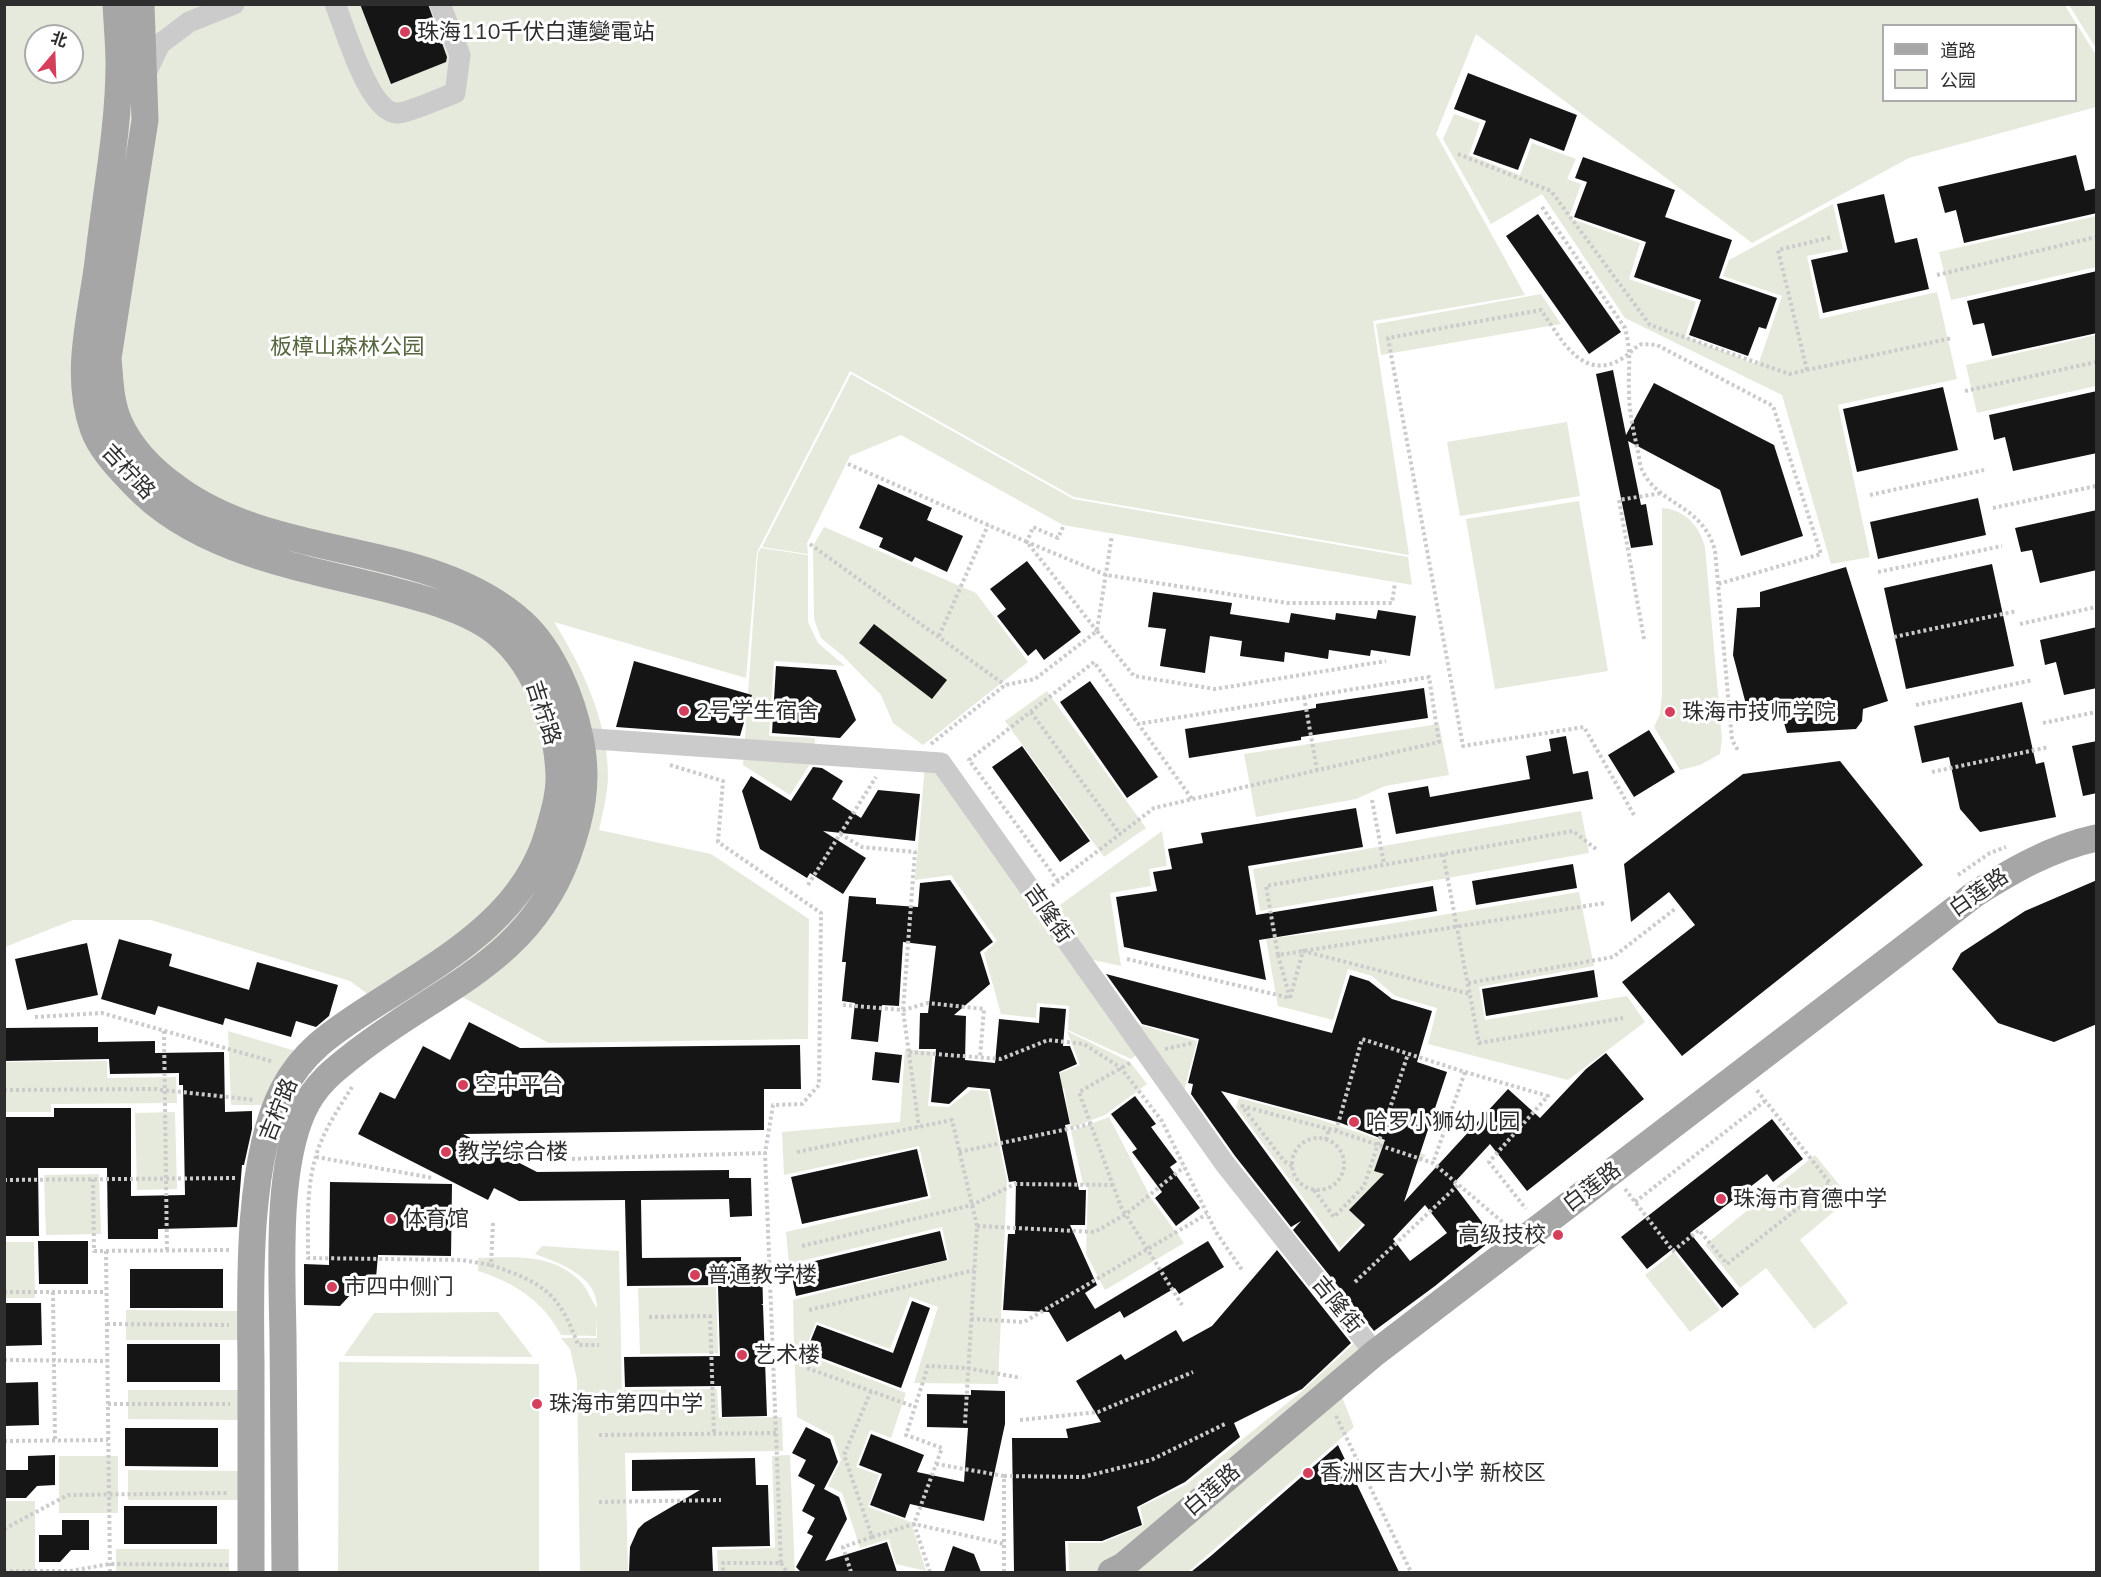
<!DOCTYPE html>
<meta charset="utf-8">
<style>
body{margin:0}
#map{position:relative;width:2101px;height:1577px;overflow:hidden;background:#fff;font-family:Mulish,"Noto Sans SC",sans-serif}
canvas{display:block}
.frame{position:absolute;inset:0;border:6px solid #2e2e2e;pointer-events:none}
.legend{position:absolute;left:1882px;top:24px;width:195px;height:78px;box-sizing:border-box;background:#fff;border:2px solid #ababab;margin:0;padding:8px 10px;list-style:none;font-size:18px;color:#2e2e2e}
.legend li{display:flex;align-items:center;gap:12px;height:30px}
.legend b{width:30px;border:2px solid #ababab}
.north{position:absolute;left:24px;top:24px;width:60px;height:60px;box-sizing:border-box;background:#fff;border:2px solid #ababab;border-radius:50%;rotate:19deg;font-size:16px;font-weight:700;line-height:24px;text-align:center;color:#2e2e2e}
.north::after{content:'';display:block;margin:auto;width:21px;height:27px;background:#d63f5c;clip-path:polygon(50% 0,100% 100%,50% 72%,0 100%)}
</style>
<div id="map">
<canvas width="2101" height="1577"></canvas>
<div class="frame"></div>
<ul class="legend">
<li><b style="height:8px;background:#a6a6a6"></b>道路</li>
<li><b style="height:16px;background:#e5eadd"></b>公园</li>
</ul>
<div class="north">北</div>
</div>
<script>
const ctx = document.querySelector('canvas').getContext('2d');
ctx.lineJoin = 'round';
function fill(path, color) { ctx.fillStyle = color; ctx.fill(path, 'evenodd'); }
function stroke(path, color, width, dash) { ctx.strokeStyle = color; ctx.lineWidth = width; ctx.lineCap = dash ? 'butt' : 'round'; ctx.setLineDash(dash || []); ctx.stroke(path); }
function label(font, color, halo, rows, align = 'center') {
  ctx.font = font + ' Mulish,"Noto Sans SC",sans-serif'; ctx.lineWidth = 6; ctx.setLineDash([]); ctx.textBaseline = 'middle'; ctx.strokeStyle = halo; ctx.fillStyle = color; for (const [text, x, y, turn = 0] of rows) {
    ctx.save(); ctx.translate(x, y); ctx.rotate((+turn || 0) * Math.PI / 180); ctx.textAlign = isNaN(turn) ? turn : align; if (halo) ctx.strokeText(text, 0, 0); ctx.fillText(text, 0, 0); ctx.restore();
  }
}
fill(new Path2D(`
 M2064,4L2096,55V107L1909,158L1752,243L1476,34L1436,134L1525,295L1373,321L1409,555L1074,497L850,371L757,552L746,678L554,622C582,667 607,719 608,774C608,793 603,812 599,830L711,854L809,919L808,1039L549,1043L449,990L403,1020L350,981L151,920H73L5,947V5ZM1884,26H2076V100H1884ZM36,36H72V72H36Z
 M2069,5H2096V48Z
 M1454,114L1480,123L1469,155L1520,175L1532,143L1576,159L1567,179L1581,184L1569,218L1640,243L1629,279L1696,302L1685,337L1758,365L1782,296L1723,276L1729,260L1833,204L1843,249L1807,256L1820,319L1937,292L1957,379L1838,405L1870,557L1831,564L1782,395L1625,318L1542,194L1491,224L1443,139Z
 M2096,216V267L1951,300L1939,252Z
 M1541,294L1561,324L1381,355L1376,324Z
 M2096,335V386L1977,413L1966,365Z
 M851,374L1073,499L1408,557L1412,585L1063,525L901,435L850,456L807,543L808,554L762,547Z
 M1567,422L1580,496L1460,516L1447,442Z
 M1579,501L1608,671L1495,689L1466,519Z
 M1662,508C1685,510 1699,525 1705,547L1722,739L1720,754L1700,765L1680,770L1654,727L1660,714L1662,694Z
 M824,527L976,593L1028,662L923,745L893,723L881,695L843,656L821,638L814,619L813,546Z
 M761,548L808,555V622L818,643L845,666L774,661L769,736L815,738L814,758L790,795L743,765L758,552Z
 M1047,691L1146,828L1104,857L1005,721Z
 M1439,724L1449,775L1385,786L1356,799L1256,817L1244,754Z
 M925,766L940,767L1142,1051L1131,1059L1068,1030L1069,1006L1037,1003L1036,1018L1001,1014L984,953L997,941L951,875L915,880Z
 M1581,811L1589,853L1260,911L1253,869Z
 M1162,831L1167,866L1149,869L1151,886L1110,893L1121,966L1084,958L1053,910Z
 M1579,892L1594,966L1479,987L1485,1020L1627,996L1645,1022L1568,1080L1428,1044L1437,1008L1395,996L1372,976L1348,969L1333,1020L1278,1006L1266,939L1376,926Z
 M1129,1022L1197,1041L1182,1098Z
 M228,1031L299,1052L272,1105H231Z
 M1067,1031L1130,1062L1147,1084L1105,1115L1071,1128L1064,1088L1031,1094L1029,1085L1080,1065Z
 M905,1049L933,1052L928,1106L949,1107L971,1090L988,1091L1007,1181L998,1384L914,1383L938,1307L910,1297L890,1349L816,1322L805,1350L794,1346L793,1300L949,1260L942,1227L789,1264L786,1232L931,1198L919,1146L784,1175L782,1132L900,1122Z
 M107,1061V1078L176,1077L177,1103L51,1104V1112H5V1062Z
 M1239,1098L1315,1118L1426,1155L1340,1248L1236,1107Z
 M175,1112L177,1189L137,1190L135,1113Z
 M1109,1117L1151,1198L1184,1243L1105,1290L1086,1254L1088,1188L1083,1184L1071,1131Z
 M1815,1155L1850,1198L1800,1240L1848,1303L1814,1329L1766,1268L1740,1288L1705,1245Z
 M99,1174L101,1234L46,1235L44,1175Z
 M5,1242H34L35,1298H5Z
 M542,1246L619,1251L622,1390L717,1389L719,1418L782,1417L783,1451L625,1453L628,1572H580L577,1380L570,1349L561,1338H597V1316L596,1336L561,1335C543,1301 515,1283 478,1271V1258C515,1257 552,1253 580,1281C587,1288 591,1300 597,1308C598,1277 560,1263 535,1254Z
 M1674,1252L1720,1310L1690,1332L1645,1275Z
 M716,1287L718,1353L640,1354L638,1288Z
 M126,1310L238,1311V1340H126Z
 M498,1312L533,1357L344,1356L374,1313Z
 M1360,1338L1372,1353L1105,1572H1069L1068,1543H1102L1144,1525L1140,1507L1187,1484L1301,1392Z
 M794,1350L906,1393L891,1438L870,1430L856,1467L879,1475L868,1507L911,1522L926,1571L896,1564L889,1539L860,1548L842,1493L828,1486L841,1460L833,1436L797,1417Z
 M339,1362L539,1364V1572H338Z
 M128,1390H240V1420L128,1419Z
 M1340,1392L1354,1427L1188,1572H1124Z
 M790,1455L795,1572H718L717,1550L775,1548L772,1456Z
 M59,1456H118V1513H59Z
 M128,1470L241,1471V1500H128Z
 M5,1501H35V1572H5Z
 M116,1549H229V1572H116Z`), '#e5eadd');
fill(new Path2D(`
 M360,4H428L447,57L446,62L391,84Z
 M1468,73L1577,115L1564,151L1530,138L1518,170L1473,154L1486,121L1454,109Z
 M2076,155L2085,191L2097,188V213L1964,243L1956,210L1945,213L1938,187Z
 M1583,157L1675,190L1665,217L1732,240L1719,278L1777,298L1766,329L1759,327L1748,356L1689,335L1701,300L1634,277L1646,242L1574,217L1587,182L1575,178Z
 M1884,194L1895,243L1917,238L1929,289L1823,313L1811,260L1848,252L1837,204Z
 M1538,214L1621,332L1589,354L1506,236Z
 M2097,271V333L1992,356L1984,323L1973,325L1967,301Z
 M1613,370L1626,435L1654,383L1774,445L1803,536L1741,556L1720,490L1628,441L1641,505L1646,504L1653,545L1631,548L1596,374Z
 M1943,387L1958,450L1857,472L1843,409Z
 M2097,391V453L2013,471L2005,437L1994,440L1989,415Z
 M878,484L932,508L927,520L963,536L947,572L915,557L912,562L879,547L883,538L859,528Z
 M1978,498L1986,535L1878,559L1870,522Z
 M2097,510V570L2040,583L2032,550L2021,552L2015,528Z
 M1027,561L1081,632L1044,660L1036,649L1028,656L997,616L1006,609L990,589Z
 M1992,564L2014,666L1906,689L1884,588Z
 M1846,567L1888,701L1863,709L1862,721L1856,729L1787,733L1779,706L1748,712L1733,655L1737,608L1760,607V592Z
 M1153,592L1232,603L1230,614L1289,623L1291,613L1335,620L1336,613L1376,619L1378,610L1416,616L1410,656L1371,650L1370,656L1329,650L1328,659L1285,652L1284,662L1240,656L1242,641L1210,636L1205,673L1160,666L1166,629L1148,627Z
 M874,624L947,680L932,699L859,643Z
 M2097,627V688L2064,695L2056,662L2045,665L2040,640Z
 M634,661L752,695L740,736L616,727Z
 M776,666L836,670L856,720L840,738L772,733Z
 M1090,681L1158,777L1127,798L1060,702Z
 M1424,688L1428,718L1301,737V740L1189,758L1185,729L1316,708V704Z
 M2022,702L2036,764L2044,762L2056,817L1980,832L1960,809L1949,757L1922,763L1914,726Z
 M1649,730L1675,772L1634,797L1608,755Z
 M1566,736L1573,774L1588,771L1593,799L1396,834L1388,793L1428,786L1430,797L1530,779L1526,756L1551,751L1549,739Z
 M2097,741V793L2083,796L2072,746Z
 M1022,746L1090,841L1060,862L992,767Z
 M1840,761L1923,865L1682,1056L1622,982L1695,925L1669,892L1631,922L1624,864L1743,774Z
 M813,767L822,768L843,781L832,799L861,818L878,790L920,794L915,841L823,831L866,858L843,894L810,873L807,878L760,849L742,791L751,776L791,801Z
 M1356,808L1363,847L1248,866L1256,915L1433,886L1437,911L1259,940L1266,980L1124,947L1116,897L1157,891L1153,872L1172,869L1168,849L1203,843L1201,833Z
 M1573,864L1577,888L1476,905L1472,881Z
 M950,880L993,942L980,952L990,984L954,1015L966,1016L965,1060L995,1063L999,1019L1039,1023L1040,1007L1066,1009L1063,1046H1070L1077,1064L1059,1072L1070,1124L1065,1125L1079,1190H1086L1085,1225H1070L1097,1285L1085,1293L1095,1309L1208,1241L1224,1267L1179,1294L1175,1288L1124,1318L1120,1311L1067,1342L1049,1312L1003,1310L1008,1234H1015L1016,1181L1009,1182L990,1089L968,1087L949,1104L931,1102L936,1049H919L920,1013H928L936,946L903,942L899,1006L882,1005L878,1042L851,1039L855,1003L842,1001L846,962H842L849,896L876,898V904L918,907L920,883Z
 M2097,880V1024L2054,1042L1998,1023L1952,969L1961,953L2025,911Z
 M119,939L172,954L169,966L249,990L257,962L338,985L329,1016L316,1027L296,1021L291,1037L225,1018L223,1025L158,1006L155,1015L101,999Z
 M87,943L98,995L27,1010L15,959Z
 M1594,970L1598,997L1486,1016L1482,989Z
 M1106,974L1332,1033L1350,975L1369,981L1392,999L1432,1011L1417,1062L1447,1072L1404,1202L1508,1089L1540,1118L1586,1069L1606,1053L1644,1099L1527,1191L1490,1144L1453,1184L1494,1238L1435,1286L1374,1331L1293,1230L1301,1221L1291,1227L1235,1156L1191,1094L1193,1084L1188,1083L1199,1039L1142,1024ZM1221,1091L1341,1123L1385,1140L1374,1171L1384,1174L1349,1210L1365,1225L1339,1252ZM1425,1205L1447,1233L1410,1261L1393,1239Z
 M469,1022L520,1048L800,1045L801,1089H764V1130L463,1134L537,1172L729,1170V1178H751L752,1216L730,1217L729,1199L641,1200L642,1258L741,1257V1265H762L763,1304H761L763,1305L767,1416L722,1417L721,1386L625,1387L624,1357L720,1356L718,1285L627,1286L625,1200L519,1201L494,1188L488,1200L358,1134L380,1092L395,1099L423,1046L450,1060Z
 M98,1027V1042L155,1041V1053L224,1052L225,1112L252,1111V1129L244,1165H242L237,1227L158,1229V1239H108L107,1168H38L39,1236H4V1117H54V1108H131V1196L185,1195L183,1085H179V1073L110,1074L109,1059L4,1061V1028Z
 M875,1052L902,1055L899,1083L872,1080Z
 M1135,1096L1156,1124L1151,1127L1177,1162L1170,1167L1200,1208L1176,1226L1155,1198L1162,1192L1132,1152L1137,1149L1111,1114Z
 M1772,1119L1803,1159L1773,1182L1767,1174L1690,1233L1739,1294L1722,1308L1674,1248L1647,1269L1621,1237Z
 M917,1149L928,1196L802,1224L791,1177Z
 M330,1182L452,1184L451,1256L378,1255L376,1278L353,1292L340,1306L304,1305V1264L329,1265Z
 M940,1231L947,1260L796,1296L790,1267Z
 M38,1241H88V1284H39Z
 M1277,1250L1351,1343L1302,1389L1234,1423L1240,1437L1185,1482L1137,1507L1142,1525L1102,1541H1065L1066,1572H1014L1012,1438H1068L1066,1429L1101,1422L1076,1381L1121,1354L1125,1360L1176,1330L1183,1342L1212,1326Z
 M130,1269H223V1308H130Z
 M912,1301L930,1308L901,1388L806,1352L817,1325L893,1353Z
 M4,1303H41L42,1345L4,1346Z
 M127,1344H220V1382H127Z
 M38,1382L39,1425L4,1426V1383Z
 M971,1390L1005,1391V1424L984,1521L910,1504L905,1518L870,1505L882,1474L859,1465L871,1434L924,1455L917,1472L964,1482L968,1428L927,1427V1394L971,1395Z
 M806,1427L830,1439L838,1462L824,1489L839,1497L847,1519L825,1561L887,1542L897,1572H801L796,1567L813,1536L807,1533L815,1518L802,1511L815,1485L798,1476L806,1460L792,1453Z
 M125,1428H218V1467L125,1466Z
 M1338,1445L1399,1572H1191L1212,1555Z
 M55,1455V1485L37,1486L26,1498H5V1470H28V1456Z
 M755,1458L756,1485H768L770,1546L712,1547L713,1572H629L630,1547L638,1529L644,1523L700,1490L632,1491V1460Z
 M124,1506H217V1544H124Z
 M62,1520H89V1550H71L60,1562H39V1535H62Z
 M953,1546L974,1554L981,1572H944Z`), '#151515');
stroke(new Path2D(`
 M1458,154L1551,191L1650,325L1789,374L1952,338
 M1542,207L1625,328C1632,355 1628,366 1629,392C1629,411 1633,429 1637,447C1639,455 1639,463 1642,470C1659,506 1701,503 1715,550L1732,740L1739,752
 M1937,275L2096,237
 M1807,370L1778,250L1832,237
 M1965,391L2096,362
 M848,464L1027,542L1097,631
 M1870,495L1984,470
 M1993,508L2096,486
 M1063,527L1058,538L1033,527L1027,542L1106,575L1287,603H1392L1395,583
 M810,544L1005,685
 M1878,572L2002,546
 M2020,624L2096,607
 M1097,630L1112,535
 M939,636L988,525
 M1894,637L2017,611
 M1644,639L1619,500L1662,493
 M1304,697L1317,770
 M1916,705L2033,680
 M1031,712L1120,834
 M2043,723L2096,712
 M931,744L1005,685L1035,679L1097,631L1134,676L1215,689L1386,661
 M670,765L723,781L718,842L821,913L819,1085L802,1104L773,1105L765,1153
 M1932,772L2049,747
 M1372,800L1384,864
 M1634,815L1584,727L1463,746L1388,338L1541,310C1560,337 1582,384 1623,358C1630,354 1634,347 1642,344L1657,345L1773,406L1821,554L1718,584
 M840,834L862,847L915,852L903,1010L919,1127
 M1596,849L1573,831L1266,886L1278,955L1605,903
 M1443,854L1479,1043L1623,1018
 M1958,875L1990,853L2006,847
 M1058,881L969,760L1094,662L1192,799
 M808,885L876,777
 M1052,886L1154,808L1439,742L1429,677L1138,724
 M1278,955L1290,998
 M1127,959L1290,998L1303,951L1470,994
 M1468,983L1613,957L1675,909
 M843,1005L903,1010L928,1003L984,1009L980,1057
 M35,1017L102,1013L274,1062
 M164,1031L167,1251
 M1165,1049L1193,1043
 M909,1052L1001,1059L1048,1040L1084,1044L1121,1068L1162,1121L1216,1232L1242,1270
 M1130,1063L1079,1092L1121,1207L1182,1305
 M1465,1072L1548,1096L1489,1162L1526,1209
 M352,1087C339,1108 323,1131 316,1156C306,1188 308,1225 308,1258L462,1260L491,1265
 M4,1090L154,1089L255,1100
 M1336,1131L1362,1039L1465,1072L1433,1163
 M1292 1164a26 26 0 1 1 52 0a26 26 0 1 1-52 0Z
 M1326,1140L1329,1128
 M797,1152L952,1120L977,1226L965,1424
 M959,1152L1091,1124
 M316,1157L433,1178
 M536,1160L765,1153L781,1563H723V1572
 M1292,1166L1284,1161L1242,1106L1336,1131L1433,1163L1506,1225
 M93,1179L94,1251L229,1250
 M4,1180L238,1178
 M1625,1189L1673,1251L1699,1230L1727,1264L1830,1183L1756,1089
 M1314,1190L1334,1217L1364,1186L1408,1054
 M1635,1202L1765,1101
 M493,1223L491,1265C543,1283 559,1292 578,1345H599
 M977,1226L1095,1232L1126,1214L1184,1167
 M802,1246L972,1205L1015,1184L1113,1185
 M106,1251L110,1572
 M1355,1282L1458,1185
 M4,1292H106
 M53,1292L55,1440
 M809,1310L974,1270
 M649,1317L710,1316L714,1433
 M971,1319L1024,1322L1207,1214
 M107,1324L229,1325
 M4,1360L107,1361
 M807,1368L915,1407
 M871,1391L844,1455L872,1537L914,1524L1004,1544
 M108,1404H230
 M1336,1416L1411,1572
 M1020,1420L1098,1412L1193,1372
 M599,1435L776,1433
 M4,1441L108,1440
 M936,1464L1004,1476V1572
 M1004,1476L1083,1477L1151,1460L1227,1423
 M599,1502L721,1500
 M4,1529L68,1495L229,1493
 M781,1563L787,1572
 M4,1571H70L110,1564L231,1565
 M851,1572L843,1547L872,1537
 M930,1572L914,1524L942,1448L906,1435L928,1366L967,1368L1021,1378`), '#cbcbcb', 4, [3, 3]);
stroke(new Path2D(`
 M335,4C345,28 369,114 398,113C408,113 443,97 455,93L460,55L440,4
 M145,75L160,44L189,22L234,4
 M580,738L941,763L1225,1164L1375,1353`), '#cbcbcb', 21);
stroke(new Path2D(`
 M116,4C117,24 119,44 119,64C119,129 105,197 98,262C91,317 74,374 93,428C100,449 119,468 134,484C198,552 301,567 387,589C421,598 459,607 489,627C534,658 557,722 559,775C560,794 553,815 548,833C523,920 438,963 368,1009C333,1032 303,1051 283,1090C247,1160 250,1285 251,1364C251,1433 251,1503 251,1572
 M141,4L145,120L108,358C110,379 110,402 119,422C131,449 153,471 177,488C279,563 430,539 523,623C553,651 572,698 580,738C589,781 582,816 567,857C527,963 440,987 357,1052C335,1069 315,1084 303,1111C276,1171 282,1271 283,1336C284,1415 285,1494 285,1572
 M1111,1572L1123,1566L1375,1353L1975,894C2013,870 2051,848 2096,838`), '#a6a6a6', 27);
for (const [x, y, r, color] of [
 [405,32,6,"#d63f5c"],
 [684,711,6,"#d63f5c"],
 [1670,712,6,"#d63f5c"],
 [463,1085,6,"#d63f5c"],
 [1354,1122,6,"#d63f5c"],
 [446,1152,6,"#d63f5c"],
 [1721,1199,6,"#d63f5c"],
 [391,1219,6,"#d63f5c"],
 [1558,1235,6,"#d63f5c"],
 [695,1275,6,"#d63f5c"],
 [332,1287,6,"#d63f5c"],
 [742,1355,6,"#d63f5c"],
 [537,1404,6,"#d63f5c"],
 [1308,1473,6,"#d63f5c"]
]) { const dot = new Path2D(); dot.arc(x, y, r, 0, 2 * Math.PI); ctx.fillStyle = color; ctx.fill(dot); stroke(dot, '#fff', 2); }
label('22px', '#2e2e2e', '#fff', [
 ["珠海110千伏白蓮變電站",417,32],
 ["2号学生宿舍",696,711],
 ["珠海市技师学院",1682,712],
 ["空中平台",475,1085],
 ["哈罗小狮幼儿园",1366,1122],
 ["教学综合楼",458,1152],
 ["珠海市育德中学",1733,1199],
 ["体育馆",403,1219],
 ["高级技校",1546,1235,"right"],
 ["普通教学楼",707,1275],
 ["市四中侧门",344,1287],
 ["艺术楼",754,1355],
 ["珠海市第四中学",549,1404],
 ["香洲区吉大小学 新校区",1320,1473]
], 'left');
label('22px', '#56663f', '#fff', [
 ["板樟山森林公园",347,347]
]);
label('22px', '#2e2e2e', '#fff', [
 ["吉柠路",128,472,47],
 ["吉柠路",543,713,72],
 ["白莲路",1979,893,-35],
 ["吉隆街",1048,914,55],
 ["吉柠路",279,1110,-68],
 ["白莲路",1592,1187,-37],
 ["吉隆街",1337,1305,51],
 ["白莲路",1212,1490,-41]
]);
</script>
